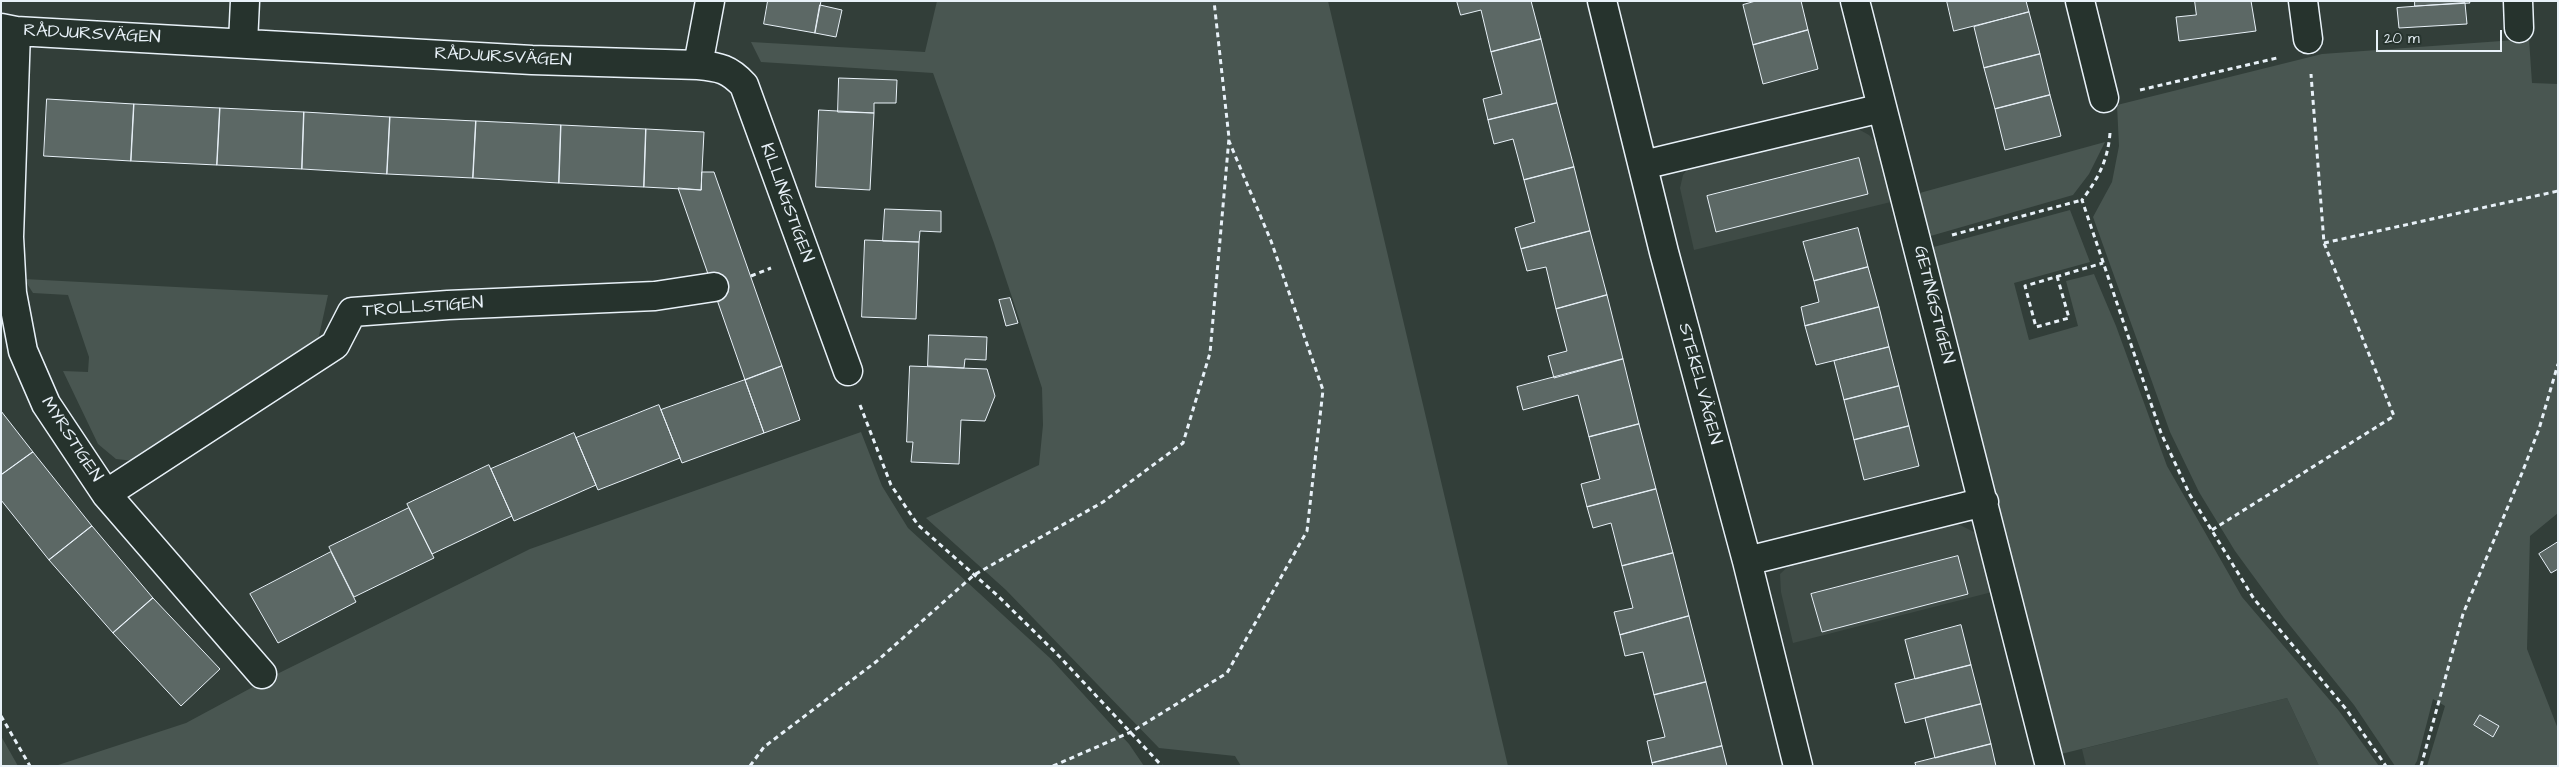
<!DOCTYPE html>
<meta charset="utf-8">
<style>
body{margin:0}
#map{position:relative;width:2559px;height:767px;overflow:hidden;background:#323e39;font-family:"Architects Daughter",sans-serif}
canvas{display:block}
.frame{position:absolute;inset:0;border:2px solid #e8f1f8;pointer-events:none}
.scale{position:absolute;left:2376px;top:30px;width:126px;height:22px;box-sizing:border-box;border:2px solid #e8f1f8;border-top:0;padding-left:6px;font-size:15px;line-height:18px;white-space:nowrap;color:#e8f1f8;-webkit-text-stroke:4px #26332d;paint-order:stroke}
</style>
<div id="map">
<canvas width="2559" height="767"></canvas>
<div class="frame"></div>
<div class="scale">20 m</div>
</div>
<script>
const ctx = document.querySelector('canvas').getContext('2d');
ctx.lineJoin = 'round';
function fill(path, color) { ctx.fillStyle = color; ctx.fill(path, 'evenodd'); }
function stroke(path, color, width, dash) { ctx.strokeStyle = color; ctx.lineWidth = width; ctx.lineCap = dash ? 'butt' : 'round'; ctx.setLineDash(dash || []); ctx.stroke(path); }
function label(font, color, halo, rows, align = 'center') {
  ctx.font = font + ' "Architects Daughter",sans-serif'; ctx.lineWidth = 4; ctx.setLineDash([]); ctx.textBaseline = 'middle'; ctx.strokeStyle = halo; ctx.fillStyle = color; for (const [text, x, y, turn = 0] of rows) {
    ctx.save(); ctx.translate(x, y); ctx.rotate((+turn || 0) * Math.PI / 180); ctx.textAlign = isNaN(turn) ? turn : align; if (halo) ctx.strokeText(text, 0, 0); ctx.fillText(text, 0, 0); ctx.restore();
  }
}
fill(new Path2D(`
 M1849,124L1869,135L1882,149L1895,201L1694,250L1680,188L1683,175L1693,162Z
 M1950,520L1974,532L1984,542L1996,591L1793,643L1781,592L1780,574L1795,560Z
 M2287,698L2319,766H2086L2082,749Z`), '#3f4b46');
fill(new Path2D(`
 M937,1H1328L1508,766H1241L1235,756L1159,748L1006,590L926,518L1039,465L1043,425L1042,388L994,243L933,73L761,62L751,42L925,52Z
 M2529,39L2532,83L2558,84V513L2530,536L2527,649L2558,729V766H2427L2445,706L2433,699L2417,761L2414,766H2395L2354,705L2284,618L2235,551L2199,492L2170,432L2093,217L2112,182L2119,146L2117,105L2322,54Z
 M2105,142L2089,174L2073,195L1927,237L1916,194Z
 M2070,210L2090,262L2014,283L2029,340L2078,326L2066,281L2094,274L2116,326L2167,466L2242,597L2339,711L2379,766H2319L2287,698L2057,755L1930,248Z
 M24,279L328,295L317,345L134,461L116,459L98,444L63,371L88,372L89,357L68,295L33,293Z
 M861,432L882,486L908,528L1051,659L1129,744L1144,766H55L186,723L277,674L530,549Z
 M1,736L18,766H1Z`), '#495651');
const building = new Path2D(`
 M768,1H821L815,33L764,24Z
 M1457,1H1531L1541,39L1491,52L1481,10L1461,15Z
 M1756,1H1801L1808,30L1753,45L1743,5Z
 M1947,1H2026L2029,12L1954,31Z
 M2195,1H2251L2256,31L2179,41L2176,17L2196,15Z
 M2415,1H2469L2470,3L2415,6Z
 M2465,3L2467,24L2399,28L2397,8Z
 M820,5L842,10L836,37L815,33Z
 M2029,12L2040,54L1984,68L1974,27Z
 M1808,30L1818,69L1763,84L1753,45Z
 M1541,39L1557,103L1488,120L1483,99L1502,94L1491,52Z
 M2040,54L2050,95L1995,109L1984,68Z
 M839,78L897,80L896,103H874V113L838,112Z
 M2050,95L2061,136L2005,150L1995,109Z
 M47,99L134,104L131,161L44,156Z
 M1557,103L1574,167L1524,180L1513,139L1494,144L1488,120Z
 M134,104L220,108L217,165L131,161Z
 M220,108L304,112L302,169L217,165Z
 M819,110L874,113L870,190L816,187Z
 M304,112L390,117L387,174L302,169Z
 M390,117L476,121L473,178L387,174Z
 M476,121L561,125L559,183L473,178Z
 M561,125L646,129L644,187L559,183Z
 M646,129L704,132L701,190L644,187Z
 M1859,158L1868,194L1716,232L1707,196Z
 M1574,167L1590,231L1521,249L1515,228L1535,222L1524,180Z
 M702,172H714L782,366L745,380L678,188L701,190Z
 M885,209L941,211V232L920,231L919,242L883,241Z
 M1858,228L1868,267L1814,281L1803,242Z
 M1590,231L1607,295L1556,309L1546,267L1527,271L1521,249Z
 M865,240L919,242L916,319L862,317Z
 M1868,267L1879,307L1805,326L1801,307L1819,302L1814,281Z
 M1607,295L1623,359L1554,378L1548,356L1567,351L1556,309Z
 M1010,298L1018,323L1006,326L999,300Z
 M1879,307L1889,347L1816,365L1805,326Z
 M929,335L987,337L986,360L965,359L964,368L928,366Z
 M1889,347L1899,386L1844,400L1834,361Z
 M1623,359L1639,424L1589,437L1578,395L1523,410L1517,387Z
 M782,366L800,420L764,433L745,380Z
 M910,366L987,369L995,396L985,421L961,420L959,464L911,462L913,442H907Z
 M745,380L764,433L682,463L661,410Z
 M1899,386L1909,426L1854,440L1844,400Z
 M659,405L680,458L598,490L576,438Z
 M1,411L33,452L1,475Z
 M1639,424L1656,489L1587,507L1581,484L1600,479L1589,437Z
 M1909,426L1919,466L1864,480L1854,440Z
 M574,433L596,485L514,521L491,469Z
 M33,452L92,526L49,560L1,500V475Z
 M489,465L512,516L432,554L407,504Z
 M1656,489L1673,553L1622,566L1611,523L1593,528L1587,507Z
 M409,508L434,558L354,597L329,547Z
 M92,526L153,598L113,633L49,560Z
 M2558,542V569L2551,573L2539,554Z
 M331,552L356,602L278,643L250,594Z
 M1673,553L1689,616L1620,635L1614,612L1633,608L1622,566Z
 M1958,556L1968,594L1822,632L1811,594Z
 M153,598L220,669L181,706L113,633Z
 M1689,616L1706,682L1654,695L1643,652L1625,656L1620,635Z
 M1961,625L1971,665L1915,679L1905,640Z
 M1971,665L1981,704L1905,723L1895,684Z
 M1706,682L1722,746L1652,763L1647,741L1665,737L1654,695Z
 M1981,704L1991,744L1935,758L1925,718Z
 M2480,715L2499,726L2493,737L2474,725Z
 M1991,744L1996,766H1916L1915,763Z
 M1722,746L1727,766H1653L1652,763Z`);
fill(building, '#5c6865');
stroke(building, '#e8f1f8', 1);
const street = new Path2D(`
 M1602,1L1664,252L1747,561L1798,766
 M1855,1L2050,766
 M2080,1L2104,98
 M2303,1L2308,39
 M2518,1L2519,28
 M1,28L16,31L532,60L698,65C720,67 729,69 744,85L848,371
 M16,31L9,237L12,293L23,351L46,404L106,494L262,674
 M243,43L245,1
 M698,65L710,1
 M1643,165L1882,108
 M106,494L335,345L352,312L448,305L655,296L714,287
 M1747,561L1984,502`);
stroke(street, '#e8f1f8', 31);
stroke(new Path2D(`
 M2140,90L2277,58
 M2110,133C2108,160 2098,179 2082,200L2161,433L2190,495L2254,599L2346,709L2386,766
 M1952,235L2082,200
 M2324,243L2558,191
 M751,276L771,268
 M2057,276L2069,318L2036,327L2025,286L2103,263
 M860,405L891,485L918,525L997,595L1057,654L1162,766
 M2212,530L2394,416L2324,243L2311,74
 M1,716L30,766
 M750,766L764,747L877,661L974,575L1103,502L1183,443L1210,353L1229,138L1214,1
 M1053,766L1131,732L1227,673L1307,531L1323,390L1271,241L1229,141
 M2421,766L2463,614L2522,473L2539,429L2558,364`), '#e8f1f8', 3, [5, 4]);
stroke(street, '#26332d', 28);
label('18px', '#e8f1f8', '#26332d', [
 ["RÅDJURSVÄGEN",92,35,3],
 ["RÅDJURSVÄGEN",503,58,3],
 ["KILLINGSTIGEN",786,203,70],
 ["GETINGSTIGEN",1933,305,76],
 ["TROLLSTIGEN",423,308,-4],
 ["STEKELVÄGEN",1699,384,75],
 ["MYRSTIGEN",71,440,57]
]);
</script>
